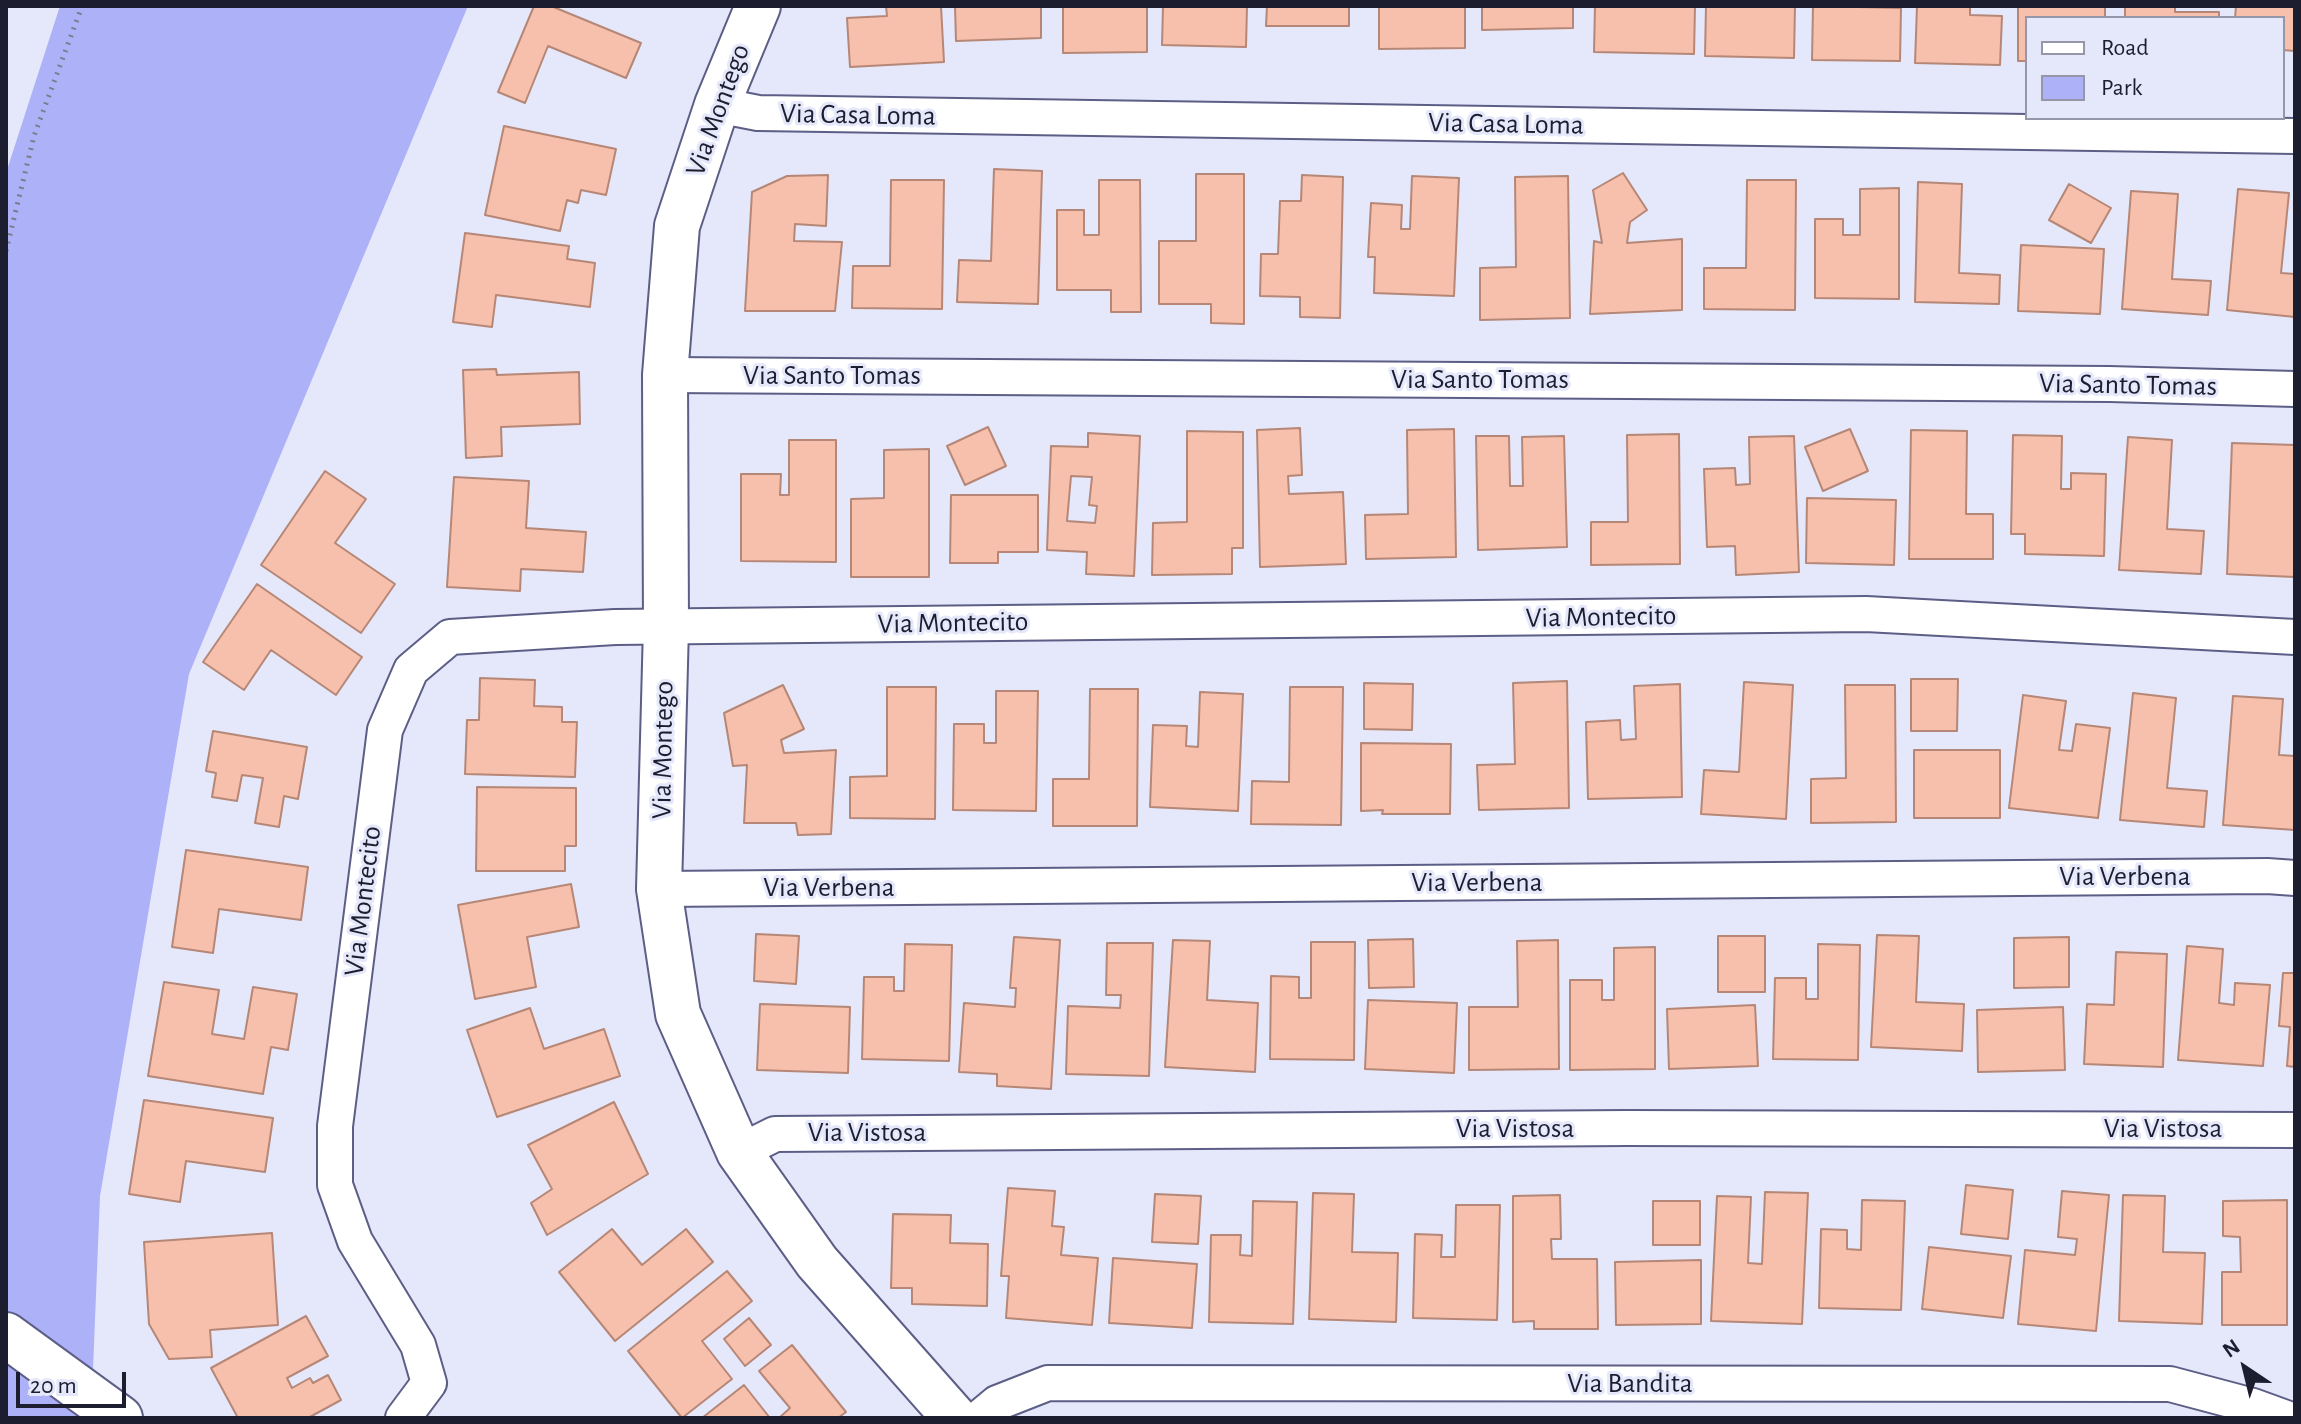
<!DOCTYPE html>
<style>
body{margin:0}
#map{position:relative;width:2301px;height:1424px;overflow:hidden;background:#e5e7fa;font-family:"Alegreya Sans",sans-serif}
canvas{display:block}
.frame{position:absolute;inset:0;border:8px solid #1c1d2e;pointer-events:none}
.legend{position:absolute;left:2025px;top:16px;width:260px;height:104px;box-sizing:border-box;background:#e5e7fa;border:2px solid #9596a8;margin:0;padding:10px 14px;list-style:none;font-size:24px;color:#1c1d2e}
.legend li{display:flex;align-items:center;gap:16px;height:40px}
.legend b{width:40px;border:2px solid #9596a8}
.north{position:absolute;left:2205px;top:1328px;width:80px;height:80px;-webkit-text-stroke:6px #e5e7fa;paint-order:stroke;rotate:325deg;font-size:22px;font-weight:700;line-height:32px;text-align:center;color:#1c1d2e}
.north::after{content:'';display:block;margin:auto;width:28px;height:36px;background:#1c1d2e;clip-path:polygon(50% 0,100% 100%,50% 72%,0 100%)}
.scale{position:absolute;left:16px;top:1372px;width:110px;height:36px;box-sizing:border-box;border:4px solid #1c1d2e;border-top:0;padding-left:10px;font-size:24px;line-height:28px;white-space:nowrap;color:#1c1d2e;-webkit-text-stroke:6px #e5e7fa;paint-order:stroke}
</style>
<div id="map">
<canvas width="2301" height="1424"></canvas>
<div class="frame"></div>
<ul class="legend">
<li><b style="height:10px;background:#fff"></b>Road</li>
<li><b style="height:22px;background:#adb1f7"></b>Park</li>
</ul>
<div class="north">N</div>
<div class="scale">20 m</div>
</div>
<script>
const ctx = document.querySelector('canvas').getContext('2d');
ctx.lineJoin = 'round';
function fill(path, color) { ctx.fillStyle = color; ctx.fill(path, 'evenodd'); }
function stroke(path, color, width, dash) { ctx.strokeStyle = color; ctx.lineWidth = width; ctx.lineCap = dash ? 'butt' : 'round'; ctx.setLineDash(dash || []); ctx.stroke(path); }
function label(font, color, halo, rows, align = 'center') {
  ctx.font = font + ' "Alegreya Sans",sans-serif'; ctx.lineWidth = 6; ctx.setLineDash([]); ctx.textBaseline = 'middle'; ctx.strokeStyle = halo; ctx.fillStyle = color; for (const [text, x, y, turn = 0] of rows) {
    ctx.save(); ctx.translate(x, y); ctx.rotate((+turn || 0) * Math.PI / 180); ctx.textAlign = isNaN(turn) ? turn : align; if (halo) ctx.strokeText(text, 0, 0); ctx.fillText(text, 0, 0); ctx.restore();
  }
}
fill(new Path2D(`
 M60,6H468L189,674L100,1196L91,1418H6V173Z`), '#adb1f7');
const building = new Path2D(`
 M534,6H551L641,43L626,78L548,46L525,103L498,92Z
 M886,6H941L944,62L850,67L847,18L887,16Z
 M955,6H1041V38L956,41Z
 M1063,6H1147V52L1063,53Z
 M1163,6H1247L1246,47L1162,45Z
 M1267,6H1349V26H1266Z
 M1379,6H1465V48L1379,49Z
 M1482,6H1573V28L1482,30Z
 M1595,6H1695L1694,54L1594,52Z
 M1706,6H1795L1794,58L1705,56Z
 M1813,6L1901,8L1900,61L1812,60Z
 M1917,6H1970V15L2002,16L2000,65L1915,63Z
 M2018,6H2105V18H2027V61H2018Z
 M2125,6H2175V12H2219V18H2125Z
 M2236,6H2295V51L2283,50V18H2235Z
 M504,126L616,149L606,195L581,190L578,203L567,200L560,231L485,215Z
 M994,169L1042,171L1038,304L957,302L959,260L991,261Z
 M1623,173L1647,210L1630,222L1627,243L1682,239V310L1590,314L1594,241L1602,243L1593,190Z
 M1196,174H1244V324L1211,323V304H1159V241H1196Z
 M828,175L826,226L795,224L794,241L842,242L835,311H745L752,192L787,176Z
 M1302,175L1343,177L1340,318L1300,317V297L1260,296L1261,254H1278L1280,201H1301Z
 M1412,176L1459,178L1454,296L1374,293L1375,257H1368L1371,203L1402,205L1401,229H1410Z
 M1568,176L1570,318L1480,320V268L1516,267L1515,177Z
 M891,180H944L942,309L852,308L853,266H890Z
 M1099,180H1140L1141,312H1111V290H1057V210H1084V235H1099Z
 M1747,180H1796L1795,310L1704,309V268H1746Z
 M1918,182L1962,184L1959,273L2000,275L1999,304L1915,302Z
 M2069,184L2111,208L2091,243L2049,220Z
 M1899,188V299L1815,298V219H1843V235H1860V189Z
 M2238,189L2289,193L2281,273L2295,274V317L2227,310Z
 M2131,191L2178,194L2172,279L2211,281L2208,315L2122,309Z
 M465,233L569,246L567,259L595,263L590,307L496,295L492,327L453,322Z
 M2021,245L2104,249L2100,314L2018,311Z
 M496,369L497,375L579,372L580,424L501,427L502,456L466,458L463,370Z
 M988,427L1006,466L965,485L947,446Z
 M1300,428L1302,475L1288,476L1289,494L1343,492L1346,564L1260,567L1257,430Z
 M1454,429L1456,557L1366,559L1365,515L1408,514L1407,430Z
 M1850,429L1868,471L1823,491L1805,447Z
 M1911,430L1967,431L1966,514H1993V559H1909Z
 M1187,431L1243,432V548H1232V574L1152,575L1153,523L1187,522Z
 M1088,433L1140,436L1134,576L1086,574L1087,552L1047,550L1051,446L1088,447ZM1071,476L1092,477L1089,505L1097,506L1095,523L1067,521Z
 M1679,434L1680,564L1591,565V522H1628L1627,435Z
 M2013,435L2062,436L2061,489H2071V473L2106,474L2104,556L2025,554V534H2011Z
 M1476,436H1509L1510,486H1523L1522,437L1564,436L1567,547L1478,550Z
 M1794,436L1799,572L1736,575L1735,546L1707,547L1704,469L1735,468L1736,485L1750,484L1749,437Z
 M2128,437L2172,440L2167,529L2204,531L2201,574L2119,570Z
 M789,440H836V562L741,561V474H781L780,495H789Z
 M2232,443L2295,445V577L2227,574Z
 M929,449V577H851V499L884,498V450Z
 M325,471L366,499L335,543L395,584L361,633L261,565Z
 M454,477L529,481L526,528L586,532L583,572L521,569L520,591L447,587Z
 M951,495H1038V552H998V563H950Z
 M1807,498L1896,500L1894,565L1806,563Z
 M257,584L362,657L336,695L271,650L244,690L203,662Z
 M480,678L535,680L534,706L562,707V722H577L575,777L465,774L467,720H479Z
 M1911,679H1958L1957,731H1911Z
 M1567,681L1569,808L1479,810L1477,765L1515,764L1513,683Z
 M1744,682L1793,685L1786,819L1701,814L1704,770L1739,772Z
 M1364,683L1413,684L1412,730L1364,729Z
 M1680,684L1682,797L1588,799L1586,722L1620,720L1621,740L1636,739L1634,686Z
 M783,685L804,729L781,740L784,753L836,750L831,834L798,835L796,823H744L747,765L733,766L724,713Z
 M1845,685H1895L1896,822L1811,823V779L1846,778Z
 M887,687H936L935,819L850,818V777L887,776Z
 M1290,687H1343L1341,825L1251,824L1252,781L1289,782Z
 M1090,689H1138L1137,826H1053V779H1089Z
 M996,691H1038L1036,811L953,810L954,724H984V743H996Z
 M1200,692L1243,694L1238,811L1150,807L1153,725L1187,726L1186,746L1198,747Z
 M2133,693L2176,698L2167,788L2207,791L2204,827L2120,820Z
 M2023,695L2066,701L2059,750L2072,751L2076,724L2110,728L2098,818L2009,808Z
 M2233,696L2283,699L2279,755L2295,756V830L2223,825Z
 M213,731L307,747L298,799L284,796L279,827L255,823L263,778L242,775L237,801L212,797L216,773L206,771Z
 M1361,743L1451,744L1450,814H1382L1383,810L1361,811Z
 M1914,750H2000V818H1914Z
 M477,787L576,788V846H565V871H476Z
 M186,850L308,867L301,920L219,909L213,953L172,947Z
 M571,884L579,927L527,937L536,987L475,999L458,905Z
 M756,934L799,936L796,984L754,981Z
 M1877,935L1919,936L1916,1002L1964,1004L1962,1051L1871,1047Z
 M1718,936H1765V992H1718Z
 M1014,937L1060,940L1051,1089L997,1086V1074L959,1072L964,1003L1015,1007L1016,988H1010Z
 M2069,937V987L2014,988V938Z
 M1413,939L1414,987L1369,988L1368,940Z
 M1173,940L1210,941L1207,1000L1258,1003L1255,1072L1165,1067Z
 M1558,940L1559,1069L1469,1070V1007H1518L1517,941Z
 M1311,942H1355L1354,1060L1270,1059L1271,976L1299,977V998H1311Z
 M1107,943H1153L1149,1076L1066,1074L1068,1006L1120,1008L1121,995H1106Z
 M905,944L952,945L949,1061L862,1059L864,977H894V991H904Z
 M1818,944L1860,945L1858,1060L1773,1059L1775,978H1806V999H1818Z
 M2187,946L2223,949L2219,1003L2234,1005L2235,983L2270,985L2263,1066L2178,1060Z
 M1655,947V1069L1570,1070V980H1602V1000H1614V948Z
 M2116,952L2167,954L2163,1067L2084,1064L2087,1004L2114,1005Z
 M2283,973H2295V1067L2287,1066L2290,1027L2279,1026Z
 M164,982L219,990L212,1034L244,1039L253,987L297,994L288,1050L271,1047L263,1094L148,1076Z
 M1368,1000L1457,1003L1454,1073L1365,1069Z
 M760,1004L850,1007L848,1073L757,1070Z
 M1755,1005L1758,1066L1669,1069L1667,1009Z
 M2063,1007L2065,1070L1978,1072L1977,1010Z
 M530,1008L544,1049L604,1029L620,1076L497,1117L467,1030Z
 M144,1100L273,1118L265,1172L186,1161L180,1202L129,1194Z
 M614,1102L648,1174L547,1235L531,1203L552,1189L528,1145Z
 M1966,1185L2013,1190L2008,1239L1961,1234Z
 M1008,1188L1055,1191L1052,1226L1064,1227L1061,1255L1098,1258L1092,1325L1006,1318L1009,1276H1001Z
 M2062,1191L2109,1195L2096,1331L2018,1324L2025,1250L2075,1255L2077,1239L2058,1237Z
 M1765,1192L1808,1193L1802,1324L1711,1321L1717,1196L1751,1197L1748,1263L1762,1264Z
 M1313,1193L1354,1194L1352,1252L1398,1253L1396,1322L1309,1319Z
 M1155,1194L1201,1196L1198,1244L1152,1242Z
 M1560,1195L1561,1239H1551L1552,1259H1597L1598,1329H1534V1321L1513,1322V1196Z
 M2123,1195L2165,1196L2163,1252L2205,1253L2202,1324L2119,1321Z
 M1862,1200L1905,1201L1901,1310L1819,1308L1821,1229L1847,1230V1249L1861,1250Z
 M2287,1200V1325H2222V1272H2241L2240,1237L2223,1236V1201Z
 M1253,1201L1297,1202L1293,1324L1209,1322L1211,1235H1241L1240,1255L1252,1256Z
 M1653,1201H1700V1245H1653Z
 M1456,1205H1500L1497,1320L1413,1318L1415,1234L1442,1235L1441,1257H1455Z
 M893,1214L951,1215L950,1243L988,1244L987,1306L912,1304V1288H891Z
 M612,1229L642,1265L686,1229L713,1262L615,1341L559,1272Z
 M272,1233L278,1325L210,1330L212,1357L169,1359L149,1324L144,1242Z
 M1929,1247L2011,1256L2003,1318L1922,1309Z
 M1113,1258L1197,1264L1192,1328L1109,1323Z
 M1701,1260V1324L1616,1325L1615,1262Z
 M727,1271L752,1301L702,1341L732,1379L682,1418L628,1351Z
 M306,1316L328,1356L287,1378L292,1388L310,1378L313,1383L328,1375L341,1400L308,1418H238L211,1368Z
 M749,1318L771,1345L745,1366L724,1339Z
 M792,1345L846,1412L838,1418H779L790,1408L759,1371Z
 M744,1385L770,1418H702Z`);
fill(building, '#f7c0ac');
stroke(building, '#b68776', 2);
const street = new Path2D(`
 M717,105L758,113L2295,136
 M665,375L2109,384L2295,389
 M659,889L2267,876L2295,878
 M739,1152L775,1134L1627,1128L2295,1130
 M403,1418L429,1383L418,1345L355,1241L335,1185V1126L385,730L411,670L450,637L615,627L1866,614L2295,637
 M979,1418L997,1403L1048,1383L2170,1384L2253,1406L2286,1418`);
const secondary = new Path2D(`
 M758,6L717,105L677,226L665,375L666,627L659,889L678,1014L739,1152L817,1262L955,1418
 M6,1335L120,1418`);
stroke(street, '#5c5e86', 38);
stroke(secondary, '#5c5e86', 48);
stroke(new Path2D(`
 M6,251L34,136L82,6`), '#7b7d8f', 5, [2, 6]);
stroke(street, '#fff', 34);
stroke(secondary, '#fff', 44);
label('28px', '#1c1d2e', '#e5e7fa', [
 ["Via Montego",718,110,-70],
 ["Via Casa Loma",858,115,1],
 ["Via Casa Loma",1506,124,1],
 ["Via Santo Tomas",832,376],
 ["Via Santo Tomas",1480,380],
 ["Via Santo Tomas",2128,385,1],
 ["Via Montecito",1601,617,-1],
 ["Via Montecito",953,623,-1],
 ["Via Montego",663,750,-89],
 ["Via Verbena",2125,877],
 ["Via Verbena",1477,883],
 ["Via Verbena",829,888],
 ["Via Montecito",363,901,-83],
 ["Via Vistosa",1515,1129],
 ["Via Vistosa",2163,1129],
 ["Via Vistosa",867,1133],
 ["Via Bandita",1630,1384]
]);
</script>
